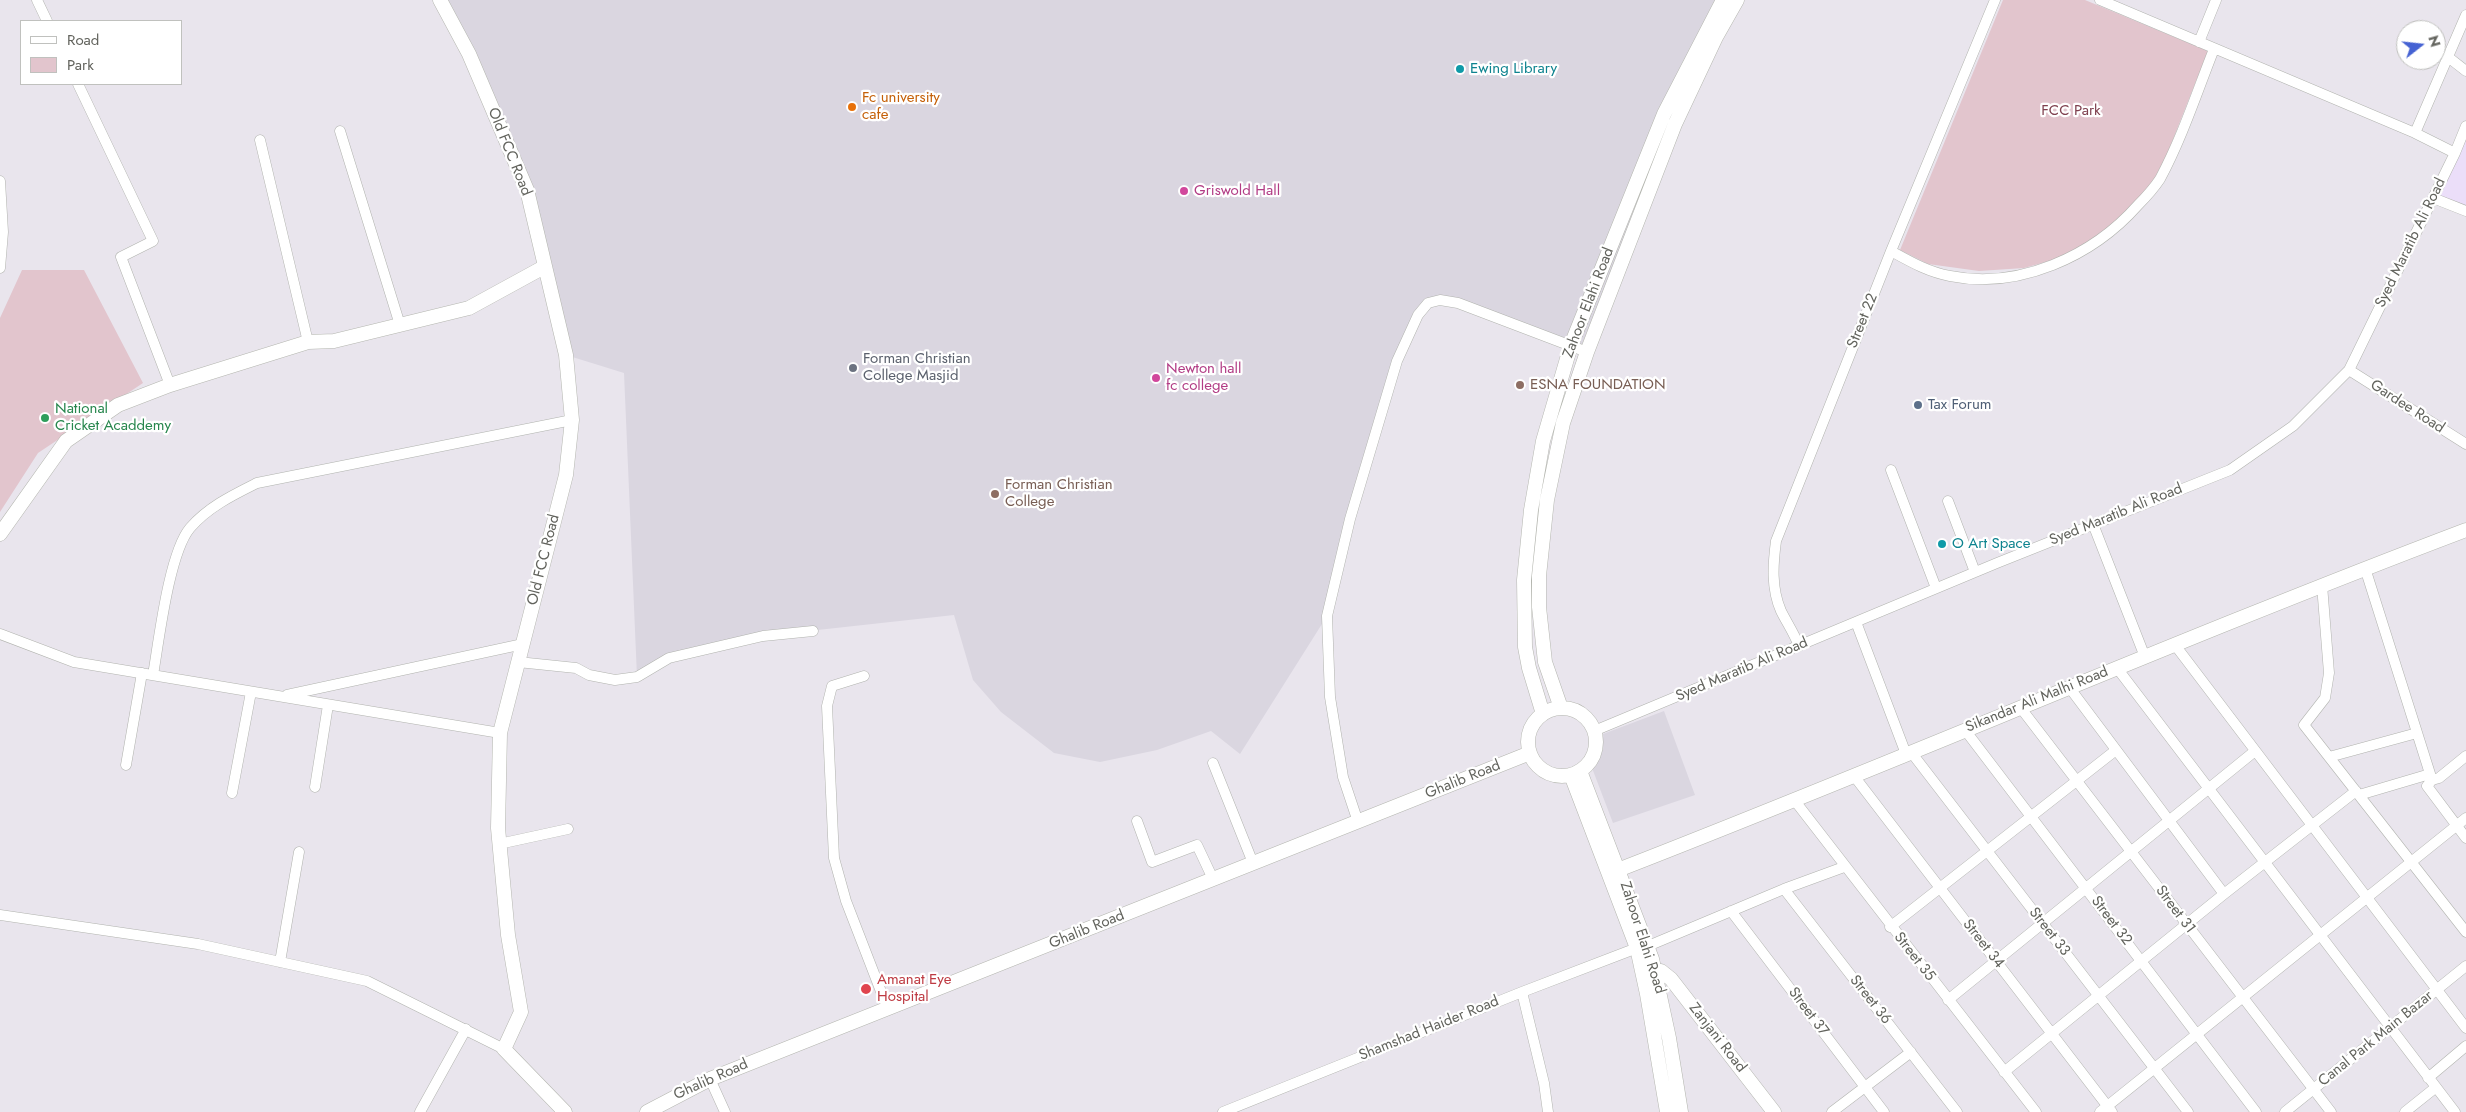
<!DOCTYPE html>
<style>
body{margin:0}
#map{position:relative;width:2466px;height:1112px;overflow:hidden;background:#e9e5ed;font-family:Jost,sans-serif}
canvas{display:block}
.legend{position:absolute;left:20px;top:20px;width:162px;height:65px;box-sizing:border-box;background:#fff;border:1px solid #c0c1be;margin:0;padding:6px 9px;list-style:none;font-size:15px;color:#62635d}
.legend li{display:flex;align-items:center;gap:10px;height:25px}
.legend b{width:25px;border:1px solid #c0c1be}
.north{position:absolute;left:2396px;top:20px;width:50px;height:50px;box-sizing:border-box;background:#fff;border:1px solid #c0c1be;border-radius:50%;rotate:74deg;font-size:14px;font-weight:700;line-height:20px;text-align:center;color:#62635d}
.north::after{content:'';display:block;margin:auto;width:18px;height:22px;background:#4562d3;clip-path:polygon(50% 0,100% 100%,50% 72%,0 100%)}
</style>
<div id="map">
<canvas width="2466" height="1112"></canvas>
<ul class="legend">
<li><b style="height:6px;background:#fff"></b>Road</li>
<li><b style="height:14px;background:#e2c5cd"></b>Park</li>
</ul>
<div class="north">N</div>
</div>
<script>
const ctx = document.querySelector('canvas').getContext('2d');
ctx.lineJoin = 'round';
function fill(path, color) { ctx.fillStyle = color; ctx.fill(path, 'evenodd'); }
function stroke(path, color, width, dash) { ctx.strokeStyle = color; ctx.lineWidth = width; ctx.lineCap = dash ? 'butt' : 'round'; ctx.setLineDash(dash || []); ctx.stroke(path); }
function label(font, color, halo, rows, align = 'center') {
  ctx.font = font + ' Jost,sans-serif'; ctx.lineWidth = 4.5; ctx.setLineDash([]); ctx.textBaseline = 'middle'; ctx.strokeStyle = halo; ctx.fillStyle = color; for (const [text, x, y, turn = 0] of rows) {
    ctx.save(); ctx.translate(x, y); ctx.rotate((+turn || 0) * Math.PI / 180); ctx.textAlign = isNaN(turn) ? turn : align; if (halo) ctx.strokeText(text, 0, 0); ctx.fillText(text, 0, 0); ctx.restore();
  }
}
fill(new Path2D(`
 M2466,136V210L2433,198Z`), '#ebdef9');
fill(new Path2D(`
 M440,0H1719L1579,352L1458,303H1428L1397,361L1327,616L1240,754L1211,731L1157,750L1100,762L1054,753L1001,712L973,680L954,615L763,636L669,658L637,677L624,373L566,355L527,190Z
 M1664,711L1695,795L1613,823L1592,768L1603,734Z`), '#dad6e0');
fill(new Path2D(`
 M2003,0H2085L2208,51L2166,157L2151,185L2118,222L2088,245L2060,258L2024,268L1979,271L1928,264L1900,250Z
 M22,270H84L143,383L38,453L0,512V318Z`), '#e2c5cd');
const street = new Path2D(`
 M37,0L47,21
 M2199,42L2216,0
 M2448,57L2466,71
 M78,84L153,241L121,257L170,385
 M340,131L400,325
 M2415,133L2466,15
 M260,140L308,342
 M2455,153L2466,126
 M0,181L3,232L0,268
 M2433,198L2466,211
 M1891,251C1911,262 1928,272 1950,276C2019,290 2093,256 2138,205C2146,197 2154,188 2160,179C2182,138 2197,92 2214,49
 M2349,370L2466,444
 M1891,470L1936,588
 M1948,501L1975,572
 M2093,524L2145,657
 M2365,568L2432,780L2427,786L2466,838
 M2322,585L2329,673L2325,698L2304,725L2466,932
 M1856,622L1906,754
 M0,634L74,662L500,733
 M2175,645L2466,1028
 M1799,646C1794,633 1787,623 1781,611C1771,588 1773,564 1776,541L1891,251L1995,0
 M518,662L576,668L589,675L615,680L637,677L669,658L763,636L813,631
 M2117,668L2455,1112
 M153,675C159,640 169,553 190,528C208,507 233,495 257,483L572,420
 M864,676L832,686L827,706L834,858L846,901L887,1007
 M2069,687L2224,894
 M287,695L523,644
 M2020,707L2331,1112
 M1965,730L2256,1112
 M1594,731L1997,563L2230,470L2293,426L2349,370L2455,153L2415,133L2100,0
 M1911,752L2188,1112
 M2329,757L2417,733
 M1213,763L1253,863
 M126,765L142,673
 M1854,776L2112,1112
 M2432,780L2439,778L2466,756
 M315,787L328,705
 M232,793L251,692
 M2359,795L2430,774
 M1795,801L2036,1112
 M1137,821L1152,862L1197,845L1213,879
 M1358,822L1343,777L1330,697L1327,616L1350,519L1397,361L1418,315L1428,303L1440,300L1458,303L1587,352
 M499,844L568,829
 M1784,889L1957,1112
 M1731,911L1884,1112
 M0,915L198,944L367,981L504,1049
 M1890,927L2116,750
 M1648,946L1784,889L1844,867
 M280,962L299,852
 M1522,992L1544,1083L1548,1112
 M1948,1000L2255,751
 M2004,1072L2224,894L2356,791
 M2428,1078L2466,1046
 M710,1079L725,1112
 M420,1112L466,1029
 M1223,1112L1522,992L1637,948
 M1832,1112L1911,1052
 M2100,1112L2466,818
 M2285,1112L2466,966
 M2405,1112L2435,1088`);
const secondary = new Path2D(`
 M440,0L469,54L527,190L566,355L572,420L566,475L500,733L498,828L508,935L521,1012L504,1049L565,1112
 M0,534L66,441L118,405L170,385L308,342L334,341L469,308L544,267
 M1561,708L1545,662L1539,607V576L1547,500L1563,423L1587,352L1675,124L1716,37L1737,0
 M1528 742a34 34 0 1 1 68 0a34 34 0 1 1-68 0Z
 M1543,714L1529,668L1525,647L1524,580L1531,510L1543,441L1571,345L1664,114L1723,0
 M1580,771L1652,959L1669,1038L1681,1112
 M1571,775L1637,948L1647,994L1667,1112
 M1610,873C1897,762 2178,639 2466,530
 M1655,972L1661,971L1671,979L1774,1112
 M647,1112L710,1079L1530,753`);
stroke(street, '#b1b3ae', 11);
stroke(secondary, '#b4b6af', 15);
stroke(street, '#fff', 10);
stroke(secondary, '#fff', 14);
for (const [x, y, r, color] of [
 [1460,69,5,"#0f9aa8"],
 [852,107,5,"#e8710a"],
 [1184,191,5,"#d1479c"],
 [853,368,5,"#6b7280"],
 [1156,378,5,"#d1479c"],
 [1520,385,5,"#8d6e63"],
 [1918,405,5,"#5c6f8a"],
 [45,418,5,"#2e9e5b"],
 [995,494,5,"#8d6e63"],
 [1942,544,5,"#0f9aa8"],
 [866,989,6,"#e0444e"]
]) { const dot = new Path2D(); dot.arc(x, y, r, 0, 2 * Math.PI); ctx.fillStyle = color; ctx.fill(dot); stroke(dot, '#fff', 2); }
label('15px', '#0d838f', '#fff', [
 ["Ewing Library",1470,69],
 ["O Art Space",1952,544]
], 'left');
label('15px', '#c56008', '#fff', [
 ["Fc university",862,98],
 ["cafe",862,115]
], 'left');
label('15px', '#7f404f', '#fff', [
 ["FCC Park",2071,111]
]);
label('15px', '#62635d', '#fff', [
 ["Old FCC Road",509,152,68],
 ["Syed Maratib Ali Road",2411,243,-64],
 ["Zahoor Elahi Road",1589,303,-69],
 ["Street 22",1863,321,-68],
 ["Gardee Road",2407,407,33],
 ["Syed Maratib Ali Road",2116,515,-22],
 ["Old FCC Road",544,560,-76],
 ["Syed Maratib Ali Road",1742,670,-23],
 ["Sikandar Ali Malhi Road",2037,700,-22],
 ["Ghalib Road",1463,780,-22],
 ["Street 31",2175,910,53],
 ["Street 32",2111,921,53],
 ["Ghalib Road",1087,930,-22],
 ["Street 33",2049,932,52],
 ["Zahoor Elahi Road",1642,938,72],
 ["Street 34",1983,944,52],
 ["Street 35",1914,957,52],
 ["Street 36",1870,1000,52],
 ["Street 37",1808,1012,53],
 ["Shamshad Haider Road",1429,1029,-22],
 ["Zanjani Road",1717,1038,52],
 ["Canal Park Main Bazar",2376,1039,-39],
 ["Ghalib Road",711,1080,-24]
]);
label('15px', '#b23c85', '#fff', [
 ["Griswold Hall",1194,191],
 ["Newton hall",1166,369],
 ["fc college",1166,386]
], 'left');
label('15px', '#5b616d', '#fff', [
 ["Forman Christian",863,359],
 ["College Masjid",863,376]
], 'left');
label('15px', '#785e54', '#fff', [
 ["ESNA FOUNDATION",1530,385],
 ["Forman Christian",1005,485],
 ["College",1005,502]
], 'left');
label('15px', '#4e5e75', '#fff', [
 ["Tax Forum",1928,405]
], 'left');
label('15px', '#27864d', '#fff', [
 ["National",55,409],
 ["Cricket Acaddemy",55,426]
], 'left');
label('15px', '#be3a42', '#fff', [
 ["Amanat Eye",877,980],
 ["Hospital",877,997]
], 'left');
</script>
